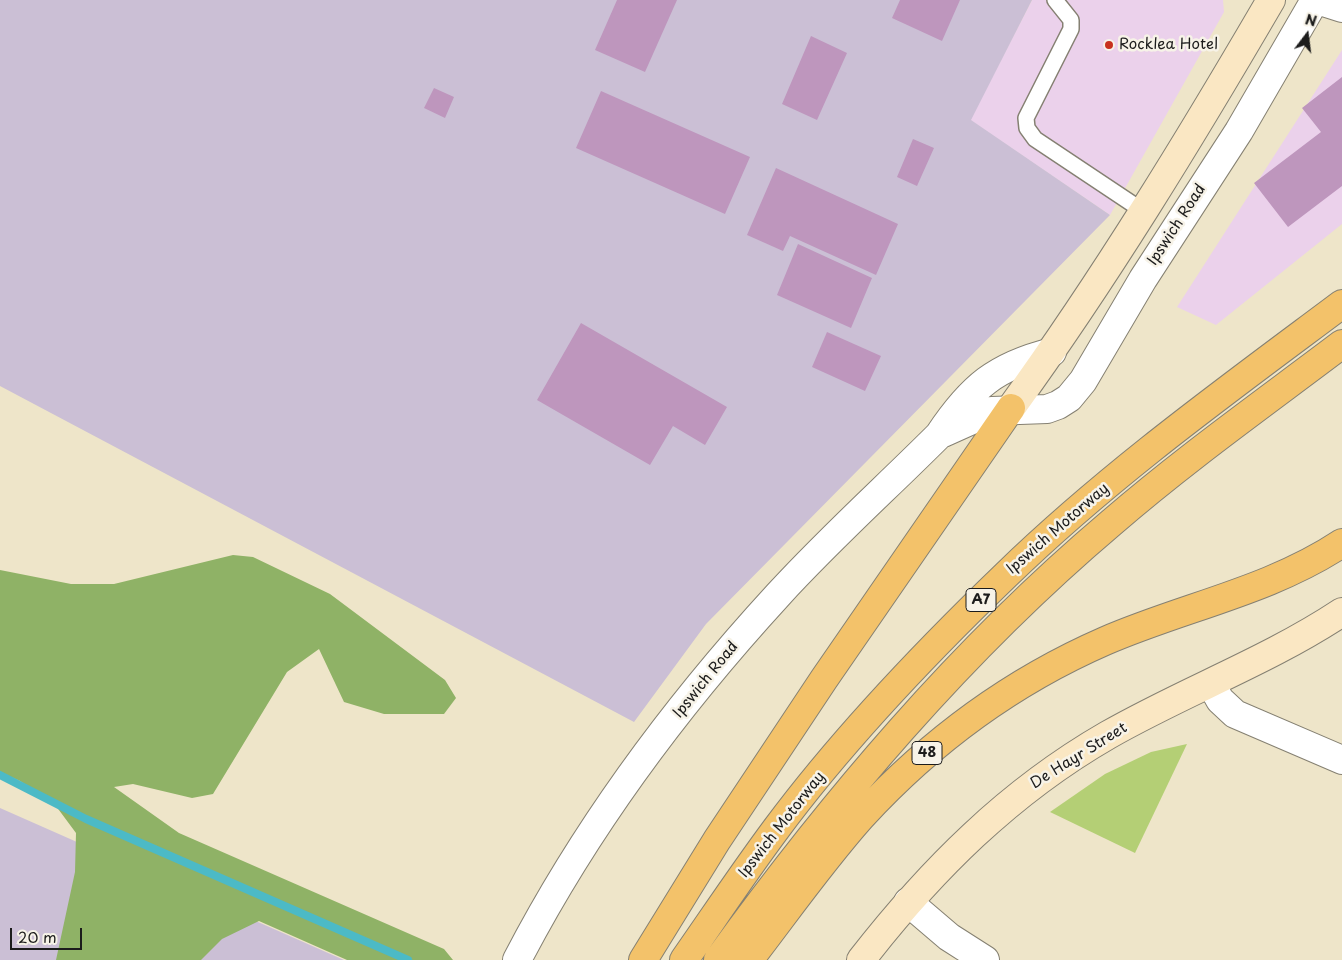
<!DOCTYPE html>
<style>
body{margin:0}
#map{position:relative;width:1342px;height:960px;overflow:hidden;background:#eee5c9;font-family:"Playpen Sans",sans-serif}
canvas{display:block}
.north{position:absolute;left:1282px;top:10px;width:50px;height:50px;-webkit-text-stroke:4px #f7f3e8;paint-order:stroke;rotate:15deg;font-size:14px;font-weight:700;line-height:20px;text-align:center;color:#1c1c1c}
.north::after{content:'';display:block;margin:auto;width:18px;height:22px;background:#1c1c1c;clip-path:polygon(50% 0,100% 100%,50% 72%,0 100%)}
.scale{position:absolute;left:10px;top:928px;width:72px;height:22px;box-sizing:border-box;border:2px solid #1c1c1c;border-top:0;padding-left:6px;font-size:15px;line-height:18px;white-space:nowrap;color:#1c1c1c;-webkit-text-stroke:4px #f7f3e8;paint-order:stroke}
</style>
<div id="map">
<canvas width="1342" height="960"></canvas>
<div class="north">N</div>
<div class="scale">20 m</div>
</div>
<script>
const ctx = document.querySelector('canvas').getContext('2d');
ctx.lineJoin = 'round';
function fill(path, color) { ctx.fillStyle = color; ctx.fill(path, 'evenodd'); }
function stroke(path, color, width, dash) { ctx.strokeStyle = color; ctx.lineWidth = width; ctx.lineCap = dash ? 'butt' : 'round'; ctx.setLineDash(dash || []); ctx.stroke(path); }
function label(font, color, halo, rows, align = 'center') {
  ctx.font = font + ' "Playpen Sans",sans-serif'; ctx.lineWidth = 5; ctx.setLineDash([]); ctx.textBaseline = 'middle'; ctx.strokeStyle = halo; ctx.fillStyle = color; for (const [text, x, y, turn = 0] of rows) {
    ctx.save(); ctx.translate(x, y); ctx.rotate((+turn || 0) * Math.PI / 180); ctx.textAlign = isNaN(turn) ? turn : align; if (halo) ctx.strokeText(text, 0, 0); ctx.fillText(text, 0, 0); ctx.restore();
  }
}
fill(new Path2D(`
 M1032,0H1223L1224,12L1110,215L970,120Z
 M1342,50V224L1216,325L1177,307Z`), '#ebd1eb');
fill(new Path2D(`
 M0,0H1032L971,120L1110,215L706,624L634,722L0,386Z
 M0,808L344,960H0Z`), '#cbbfd5');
fill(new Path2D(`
 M1187,744L1135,853L1050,812L1105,774L1151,752Z`), '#b4cf75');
fill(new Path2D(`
 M233,555L253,557L330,594L445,680L456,698L444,714H384L344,702L319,649L287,672L213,794L192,798L133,784L114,787L179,833L444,949L453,960H347L259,921L222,939L201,960H56L75,872L76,833L53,802L20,781L0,772V570L71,584H114Z`), '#8fb266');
stroke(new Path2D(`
 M0,775L86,819L408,960`), '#4cbac6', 8);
fill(new Path2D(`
 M617,0H677L645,72L595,50Z
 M900,0H960L942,41L892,18Z
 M811,36L847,53L817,120L782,104Z
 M1342,77V186L1288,227L1254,183L1321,132L1302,108Z
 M434,88L454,97L445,118L424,108Z
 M601,91L750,157L725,214L576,148Z
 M913,139L934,148L917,186L897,177Z
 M776,168L898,224L876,275L790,236L783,251L747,235Z
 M798,244L872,278L851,328L777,295Z
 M581,323L727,407L705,445L673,426L650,465L537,400Z
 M827,332L881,356L865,391L812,367Z`), '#be96bd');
const lane = new Path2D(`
 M1055,0L1071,20V29L1026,118L1027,128L1035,139L1143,211`);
const street = new Path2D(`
 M1317,0L1342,8
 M943,433L992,411L1047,409L1058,405L1069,398L1083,381L1143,279L1239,131L1315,0
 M1211,684L1220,700L1235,714L1342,760
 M908,902L949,937L985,960
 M517,960C586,827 677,705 778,595C829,539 886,488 939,435C971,387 996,366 1052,352`);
const secondary = new Path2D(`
 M1011,408C1105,278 1190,139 1271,0
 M861,960C931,870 1009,792 1108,735C1185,691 1268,661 1342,612`);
const highway = new Path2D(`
 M643,960L717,840L824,679L1011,408
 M684,960C714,917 744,872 776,829C842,740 925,653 1006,575C1109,475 1227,390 1342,304
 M718,960C833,801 961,650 1111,523C1185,459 1264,403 1342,344
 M749,960C786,912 821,862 861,817C930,742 1011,682 1105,641C1183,607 1270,591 1342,543`);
stroke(lane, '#858072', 18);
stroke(street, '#858072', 30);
stroke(secondary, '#858072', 30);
stroke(highway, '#858072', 30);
stroke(lane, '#fff', 15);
stroke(street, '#fff', 28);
stroke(secondary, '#fae7c3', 28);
stroke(highway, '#f3c26a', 28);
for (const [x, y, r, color] of [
 [1109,45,5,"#c8321e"]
]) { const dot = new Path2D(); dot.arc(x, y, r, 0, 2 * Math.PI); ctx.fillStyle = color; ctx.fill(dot); stroke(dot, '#f7f3e8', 2); }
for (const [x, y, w] of [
 [981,600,30],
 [927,753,30]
]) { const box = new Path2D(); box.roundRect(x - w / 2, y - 11.5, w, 23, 4); ctx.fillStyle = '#f7f3e8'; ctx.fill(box); stroke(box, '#1c1c1c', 1); }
label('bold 14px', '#1c1c1c', null, [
 ["A7",981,600],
 ["48",927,753]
]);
label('15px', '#1c1c1c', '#f7f3e8', [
 ["Rocklea Hotel",1119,45]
], 'left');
label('15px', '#1c1c1c', '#f7f3e8', [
 ["Ipswich Road",1177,225,-57],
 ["Ipswich Motorway",1058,529,-41],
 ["Ipswich Road",706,680,-51],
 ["De Hayr Street",1079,756,-32],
 ["Ipswich Motorway",782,825,-52]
]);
</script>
